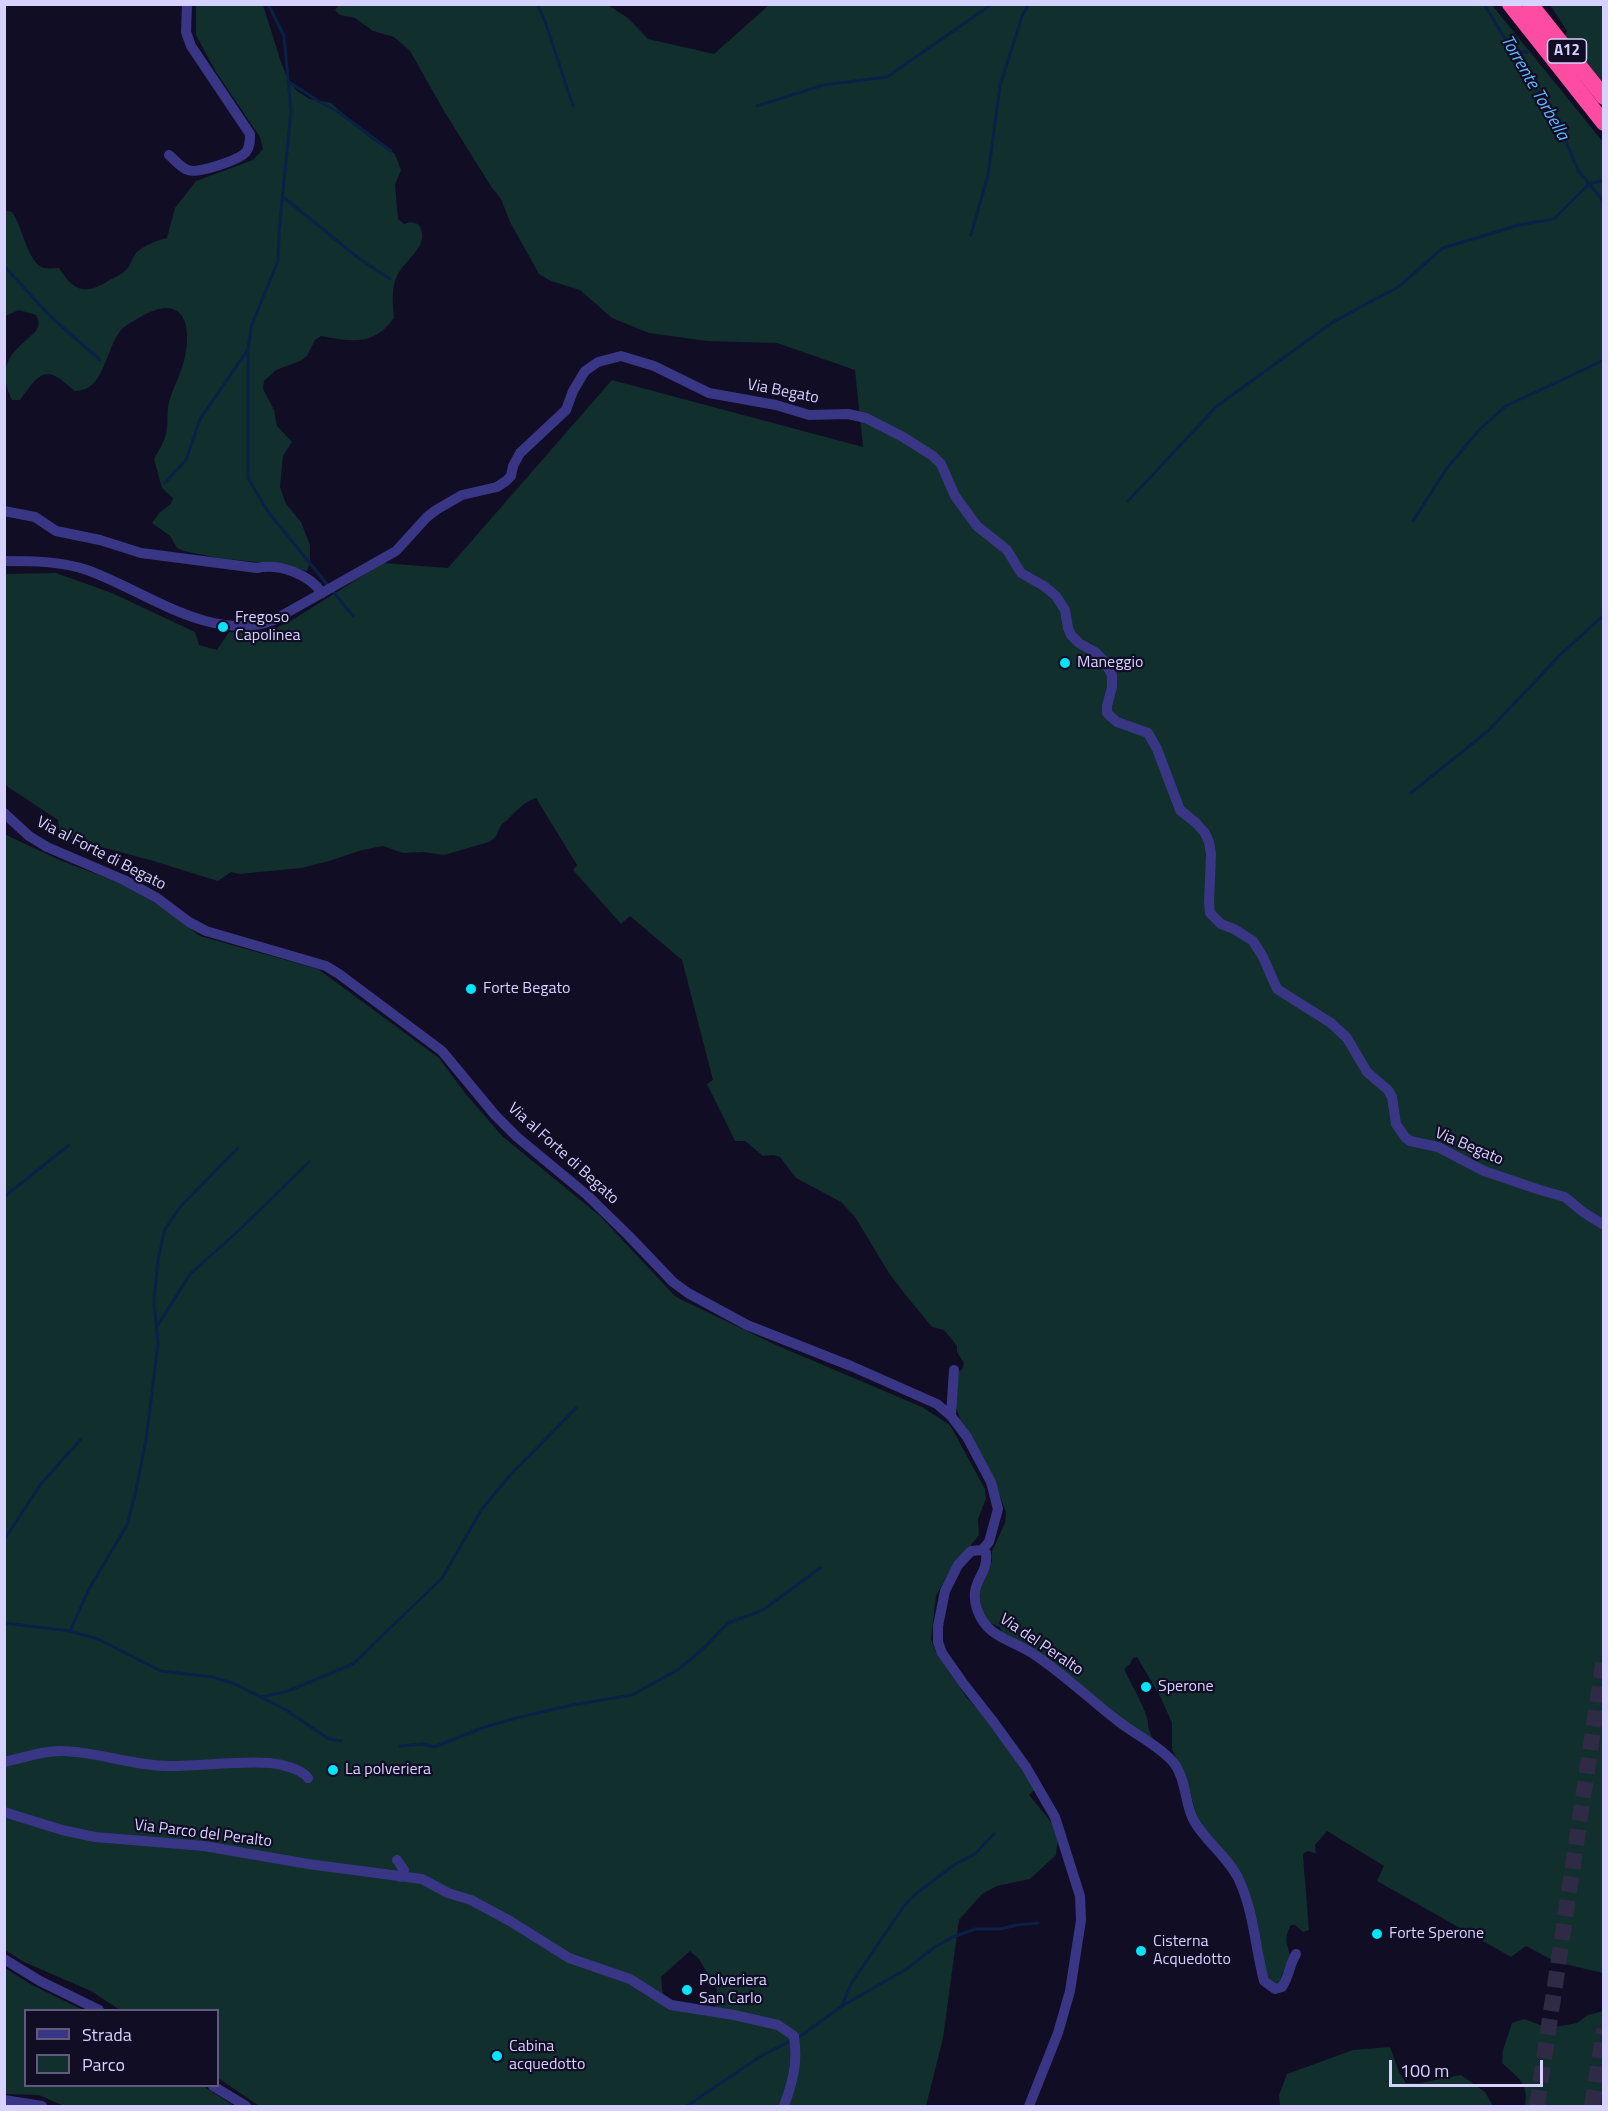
<!DOCTYPE html>
<style>
body{margin:0}
#map{position:relative;width:1608px;height:2111px;overflow:hidden;background:#110d24;font-family:"Titillium Web",sans-serif}
canvas{display:block}
.frame{position:absolute;inset:0;border:6px solid #d6d1ff;pointer-events:none}
.legend{position:absolute;left:24px;top:2009px;width:195px;height:78px;box-sizing:border-box;background:#110d24;border:2px solid #605b7c;margin:0;padding:8px 10px;list-style:none;font-size:18px;color:#d6d1ff}
.legend li{display:flex;align-items:center;gap:12px;height:30px}
.legend b{width:30px;border:2px solid #605b7c}
.scale{position:absolute;left:1389px;top:2060px;width:154px;height:27px;box-sizing:border-box;border:3px solid #d6d1ff;border-top:0;padding-left:8px;font-size:18px;line-height:21px;white-space:nowrap;color:#d6d1ff;-webkit-text-stroke:4px #110d24;paint-order:stroke}
</style>
<div id="map">
<canvas width="1608" height="2111"></canvas>
<div class="frame"></div>
<ul class="legend">
<li><b style="height:8px;background:#393685"></b>Strada</li>
<li><b style="height:16px;background:#102f2d"></b>Parco</li>
</ul>
<div class="scale">100 m</div>
</div>
<script>
const ctx = document.querySelector('canvas').getContext('2d');
ctx.lineJoin = 'round';
function fill(path, color) { ctx.fillStyle = color; ctx.fill(path, 'evenodd'); }
function stroke(path, color, width, dash) { ctx.strokeStyle = color; ctx.lineWidth = width; ctx.lineCap = dash ? 'butt' : 'round'; ctx.setLineDash(dash || []); ctx.stroke(path); }
function label(font, color, halo, rows, align = 'center') {
  ctx.font = font + ' "Titillium Web",sans-serif'; ctx.lineWidth = 4.5; ctx.setLineDash([]); ctx.textBaseline = 'middle'; ctx.strokeStyle = halo; ctx.fillStyle = color; for (const [text, x, y, turn = 0] of rows) {
    ctx.save(); ctx.translate(x, y); ctx.rotate((+turn || 0) * Math.PI / 180); ctx.textAlign = isNaN(turn) ? turn : align; if (halo) ctx.strokeText(text, 0, 0); ctx.fillText(text, 0, 0); ctx.restore();
  }
}
fill(new Path2D(`
 M196,5H263L281,62L287,77L297,91L310,99L331,103L369,137L395,154L401,170L395,185L398,219L404,224L411,222L418,224C433,244 405,259 397,276C391,289 393,304 394,318C374,346 352,342 321,336L315,340L307,356L300,361L276,370L264,381L263,389L274,410L277,426L292,442L283,456L280,487L286,504L301,522L310,545V562L307,571L285,565L218,558L184,551L177,548L170,536L152,523L160,512L171,504L173,498L162,488L154,459C158,451 164,443 166,434C168,426 167,416 168,407C170,395 176,384 180,373C193,341 192,289 144,315C137,319 126,325 121,330C105,349 105,392 74,391C46,364 41,371 20,400H12C0,375 3,361 24,342C28,338 35,333 37,329C40,324 38,319 36,315L19,310L5,316L4,210L12,212C22,224 27,263 44,268C48,269 54,268 59,268C73,290 84,296 108,281C115,277 123,274 128,268C131,263 133,256 137,252C145,245 157,240 167,238L175,208L196,181L253,160L263,149L260,137L216,72L196,35Z
 M339,5H608L628,18L648,39L714,54L769,5H1492L1603,142V1973L1556,1962L1526,1946L1511,1957L1377,1881L1384,1866L1327,1831L1315,1845L1316,1854L1309,1851L1304,1853L1303,1856L1309,1930L1303,1932L1295,1925H1291C1280,1944 1293,1950 1290,1963C1289,1968 1284,1970 1282,1974C1281,1977 1280,1981 1279,1984L1272,1986L1266,1972L1247,1887L1199,1824L1189,1788L1172,1749V1723L1161,1698L1137,1657L1133,1658L1130,1664L1125,1668V1671C1131,1684 1150,1715 1148,1727L1156,1747L1002,1633L1000,1627L985,1621L978,1592L992,1561V1551L1005,1523L1006,1512L991,1473L961,1422L955,1403L959,1371L962,1370L964,1363L957,1352V1346L944,1330L932,1327L908,1298L889,1273L855,1217L841,1202L796,1178L780,1157L773,1155L763,1156L745,1141H735L707,1084L713,1080L682,960L630,916L621,924L573,870L577,865L536,798C524,802 517,810 508,819C506,822 502,823 501,826C496,833 499,836 489,842L444,855L423,852L403,853L383,846L362,850L329,861L301,868L239,874L231,872L218,881L150,860L60,836L58,820L5,785L4,574L56,573L112,593L195,632L199,645L217,650L229,632L262,634L289,622L383,563L448,568L612,380L863,447L855,370L777,343L707,341L649,333L612,318L580,290L551,281L539,274L510,222L501,199L492,188L444,111L410,51L394,37L373,31L355,18L340,15L335,10Z
 M1550,5H1603V85L1563,39L1567,31Z
 M4,834L62,861L120,883L162,907L200,936L318,969L439,1058L465,1093L502,1136L600,1216L676,1297L776,1345L922,1407L950,1425L985,1489L986,1499L978,1519L979,1535L948,1574L936,1596L931,1639L935,1650L967,1698L988,1720L1035,1789L1029,1795L1052,1823L1058,1838L1056,1855L1030,1879L997,1886L982,1894L959,1920L943,2038L926,2106H259L218,2078V2010H120L91,1991L24,1962L5,1950ZM690,1951L699,1959L717,1990L714,2017L664,2006L661,1977Z
 M5,1968L32,1985L83,2010H26V2086H203L234,2106H64L39,2095L5,2094Z
 M1603,2011V2106H1525C1529,2083 1518,2078 1502,2063L1503,2050L1512,2023L1524,2019L1549,2028L1577,2023L1588,2015Z
 M1390,2047L1399,2072L1406,2083H1420L1461,2075L1485,2092L1493,2106H1280L1279,2095L1287,2074L1353,2050Z`), '#102f2d');
stroke(new Path2D(`
 M268,4L284,36L291,111L279,231L278,261L251,327L248,350V478L268,512L353,616
 M537,4L545,21L573,106
 M1484,4L1562,132L1578,170L1604,202
 M1514,52H1527
 M289,82L320,102L340,113L391,151
 M757,106L823,85L887,77L992,4
 M282,196L361,260L390,279
 M971,235L988,175L1000,86L1022,16L1029,4
 M4,266L50,316L100,360
 M165,483L186,460L200,419L247,351
 M1128,501L1217,406L1333,322L1398,287L1443,248L1519,225L1554,219L1589,184L1604,180
 M1413,521L1447,468L1480,429L1506,406L1604,360
 M1411,793L1489,730L1562,653L1604,615
 M4,1197L69,1145
 M158,1325L190,1274L234,1235L309,1162
 M4,1540L41,1484L81,1439
 M4,1623L70,1631L98,1639L161,1671L212,1677L235,1684L286,1710L329,1739L341,1741
 M70,1631L89,1589L127,1525L135,1495L146,1440L158,1343L154,1301L158,1260L165,1229L181,1206L238,1148
 M261,1697L288,1691L353,1664L442,1578L482,1509L512,1473L576,1408
 M400,1746L423,1744L434,1747L482,1728L516,1718L572,1705L632,1695L679,1669L703,1649L728,1623L763,1610L820,1568
 M842,2006L851,1984L904,1906L918,1892L954,1865L975,1854L994,1834
 M687,2106L761,2056L802,2035L842,2006L905,1970L935,1947L953,1937L975,1929H1000L1017,1925L1038,1923`), '#0a2147', 3);
stroke(new Path2D(`
 M1537,2106L1604,1657
 M1592,2106L1604,2029`), '#2f2a45', 16, [16, 8]);
stroke(new Path2D(`
 M169,155C175,160 181,168 188,170C198,174 239,160 246,152C250,147 250,141 250,134L191,46L186,32L187,4
 M4,511L35,517L56,531L100,540L141,553L257,568C279,563 309,574 322,593
 M4,561C32,561 60,561 87,570C144,590 211,644 274,620L396,551L427,517L436,510L462,495L497,487L506,481L511,476L513,466L520,453L566,410L573,391L585,371L598,362L621,356L654,366L709,393L776,405L809,415L848,414L866,418L903,437L933,456L941,464L955,496L977,526L1007,550L1021,573L1044,586L1056,596L1065,610L1068,628L1071,635L1079,643L1095,652L1104,661L1112,675V687L1107,706V713L1117,722L1148,733L1157,749L1180,810L1196,823L1205,833L1209,842L1211,854L1209,902L1210,913L1221,924L1234,929L1253,941L1263,957L1277,989L1331,1023L1347,1038L1367,1072L1388,1090L1392,1097L1396,1124L1405,1137L1410,1141L1438,1147L1484,1171L1540,1190L1565,1197L1583,1212L1604,1225
 M4,813L29,836L47,847L124,880L157,898L189,922L206,931L326,966L339,974L442,1051L495,1115L517,1137L587,1195L629,1236L673,1282L688,1293L747,1325L851,1366L937,1404L951,1416L967,1437L991,1482L998,1509L989,1542L982,1550
 M951,1416L954,1370
 M982,1550L971,1551L958,1565L945,1591L938,1626V1642L942,1653L963,1683L992,1720L1026,1767L1055,1817L1080,1896L1081,1920L1070,1991L1058,2033L1029,2106
 M982,1550L986,1553C989,1576 968,1581 977,1609C986,1637 1010,1639 1032,1653C1063,1673 1089,1699 1118,1721C1133,1733 1161,1747 1173,1762C1187,1779 1184,1803 1194,1821C1206,1842 1229,1858 1239,1880C1254,1912 1255,1947 1264,1981L1275,1989L1282,1987C1290,1975 1289,1965 1296,1954
 M4,1762C24,1758 44,1750 63,1751C99,1752 133,1766 169,1766C203,1766 236,1761 270,1763C281,1764 302,1769 308,1778
 M4,1812L62,1830L95,1837L204,1846L308,1864L422,1879L448,1893L471,1900L510,1921L569,1958L630,1979L671,2005L734,2015L778,2025L794,2036C798,2063 793,2081 784,2106
 M397,1860L404,1870L400,1877
 M4,1959L40,1981L99,2010
 M213,2086L246,2106
 M4,2100L42,2106`), '#393685', 10);
stroke(new Path2D(`
 M1510,4L1604,123
 M1530,4L1604,97`), '#ff4ca3', 16);
for (const [x, y, r, color] of [
 [223,627,6,"#00e4fc"],
 [1065,663,6,"#00e4fc"],
 [471,989,6,"#00e4fc"],
 [1146,1687,6,"#00e4fc"],
 [333,1770,6,"#00e4fc"],
 [1377,1934,6,"#00e4fc"],
 [1141,1951,6,"#00e4fc"],
 [687,1990,6,"#00e4fc"],
 [497,2056,6,"#00e4fc"]
]) { const dot = new Path2D(); dot.arc(x, y, r, 0, 2 * Math.PI); ctx.fillStyle = color; ctx.fill(dot); stroke(dot, '#110d24', 2); }
for (const [x, y, w] of [
 [1567,51,39]
]) { const box = new Path2D(); box.roundRect(x - w / 2, y - 12, w, 24, 4.5); ctx.fillStyle = '#110d24'; ctx.fill(box); stroke(box, '#d6d1ff', 1.5); }
label('bold 15px', '#d6d1ff', null, [
 ["A12",1567,51]
]);
label('16px', '#d6d1ff', '#110d24', [
 ["Via Begato",783,392,11],
 ["Via al Forte di Begato",101,854,27],
 ["Via Begato",1469,1147,23],
 ["Via al Forte di Begato",563,1154,42],
 ["Via del Peralto",1041,1645,34],
 ["Via Parco del Peralto",203,1834,7]
]);
label('16px', '#d6d1ff', '#110d24', [
 ["Fregoso",235,618],
 ["Capolinea",235,636],
 ["Maneggio",1077,663],
 ["Forte Begato",483,989],
 ["Sperone",1158,1687],
 ["La polveriera",345,1770],
 ["Forte Sperone",1389,1934],
 ["Cisterna",1153,1942],
 ["Acquedotto",1153,1960],
 ["Polveriera",699,1981],
 ["San Carlo",699,1999],
 ["Cabina",509,2047],
 ["acquedotto",509,2065]
], 'left');
label('italic 18px', '#5fb6ff', '#110d24', [
 ["Torrente Torbella",1534,88,60]
]);
</script>
